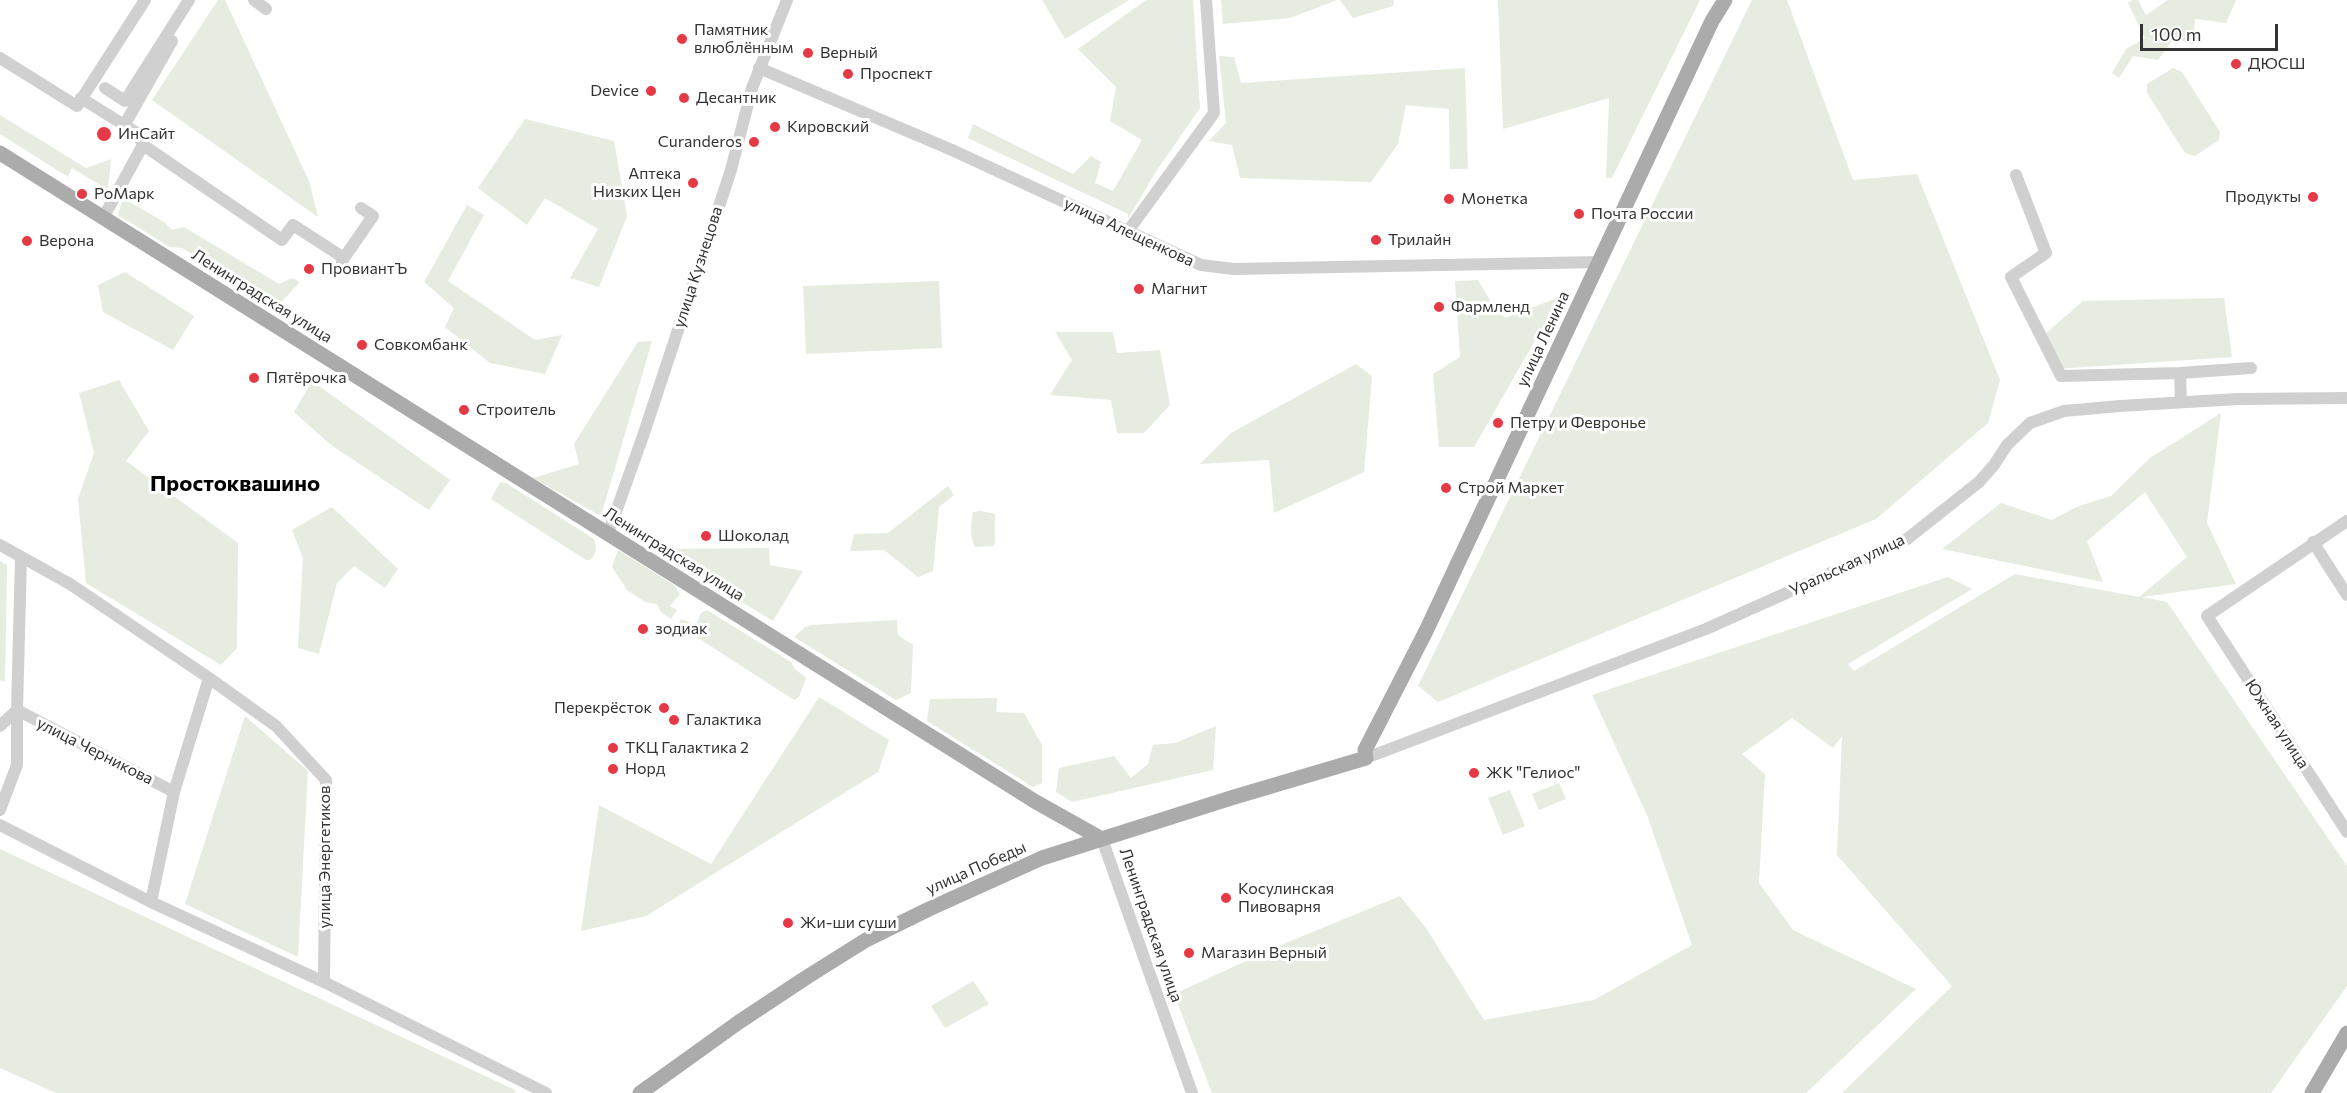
<!DOCTYPE html>
<meta charset="utf-8">
<style>
body{margin:0}
#map{position:relative;width:2347px;height:1093px;overflow:hidden;background:#fff;font-family:Commissioner,sans-serif}
canvas{display:block}
.scale{position:absolute;left:2140px;top:24px;width:138px;height:27px;box-sizing:border-box;border:3px solid #333;border-top:0;padding-left:8px;font-size:18px;line-height:21px;white-space:nowrap;color:#333;-webkit-text-stroke:4px #fff;paint-order:stroke}
</style>
<div id="map">
<canvas width="2347" height="1093"></canvas>
<div class="scale">100 m</div>
</div>
<script>
const ctx = document.querySelector('canvas').getContext('2d');
ctx.lineJoin = 'round';
function fill(path, color) { ctx.fillStyle = color; ctx.fill(path, 'evenodd'); }
function stroke(path, color, width, dash) { ctx.strokeStyle = color; ctx.lineWidth = width; ctx.lineCap = dash ? 'butt' : 'round'; ctx.setLineDash(dash || []); ctx.stroke(path); }
function label(font, color, halo, rows, align = 'center') {
  ctx.font = font + ' Commissioner,sans-serif'; ctx.lineWidth = 6; ctx.setLineDash([]); ctx.textBaseline = 'middle'; ctx.strokeStyle = halo; ctx.fillStyle = color; for (const [text, x, y, turn = 0] of rows) {
    ctx.save(); ctx.translate(x, y); ctx.rotate((+turn || 0) * Math.PI / 180); ctx.textAlign = isNaN(turn) ? turn : align; if (halo) ctx.strokeText(text, 0, 0); ctx.fillText(text, 0, 0); ctx.restore();
  }
}
fill(new Path2D(`
 M218,0H225L309,181L318,217L152,100Z
 M1042,0H1129L1065,39Z
 M1146,0H1193L1200,108L1155,173L1128,219V214L968,138L973,124L1073,174L1091,156L1101,162L1095,183L1113,191L1142,140L1110,121L1116,87L1078,49Z
 M1221,0H1337L1290,18L1223,24Z
 M1340,0H1394L1393,6L1353,18Z
 M1498,0H1700L1612,178H1606L1609,98L1503,129Z
 M1752,0H1787L1853,180L1917,174L2000,380L1988,423L1876,519L1438,702L1418,686Z
 M2132,0H2138L2146,15L2168,0H2236L2226,23L2195,19L2193,45L2174,38L2158,60L2133,56L2119,78L2112,73L2126,49L2145,38L2128,3Z
 M1219,56L1234,57L1241,83L1465,68L1468,169H1450L1449,109L1406,105L1398,144L1371,182L1240,178L1232,145L1209,141L1226,123Z
 M2173,68L2182,72L2220,132L2219,140L2195,156L2185,153L2147,93V84Z
 M0,115L86,168L111,159L108,190L72,168L68,177L0,134Z
 M525,119L614,141L627,216L599,287L570,278L598,229L545,198L527,225L478,188Z
 M123,198L164,222L172,230L184,227L279,284L292,278L300,282L276,308L216,276L210,264L182,248L170,247L118,215Z
 M467,205L484,215L448,281L535,340L562,335L545,374L490,363L445,327L454,308L424,282Z
 M125,272L194,316L173,350L103,312L98,285Z
 M1478,280L1490,300L1505,318L1560,297L1474,447H1439L1433,374L1460,357L1455,281Z
 M939,281L942,348L806,354L803,286Z
 M2224,298L2232,357L2056,369L2044,335L2083,301Z
 M1055,332H1113L1117,353L1160,350L1170,405L1144,433H1117L1111,400L1050,395L1072,360Z
 M652,341L601,516L533,478L579,464L574,444L638,342Z
 M1356,364L1372,376L1364,472L1274,513L1269,460L1200,464L1231,433Z
 M119,380L149,431L126,461L238,543L237,648L221,665L86,583L78,499L94,453L79,393Z
 M312,381L450,480L429,510L331,445L294,412Z
 M2221,413L2207,523L2236,584L2142,597L2167,602L2347,866V986L2271,1093H1842L1952,986L1837,855L1842,736L1833,748L1792,718L1742,754L1765,774L1759,883L1793,930L1916,989L1806,1093H1212L1174,994L1281,945L1400,896L1426,928L1484,1020L1594,1000L1692,945L1647,815L1592,695L1948,577L1972,589L1848,664L1854,671L2015,574L2139,597L2187,557L2145,492L2087,541L2103,582L1942,549L2001,503L2052,520L2076,507L2111,496L2150,458Z
 M500,482L506,483L594,539C597,547 597,553 590,560H586L491,499Z
 M948,486L954,495L939,507L933,571L918,577L884,550L850,551L854,534L888,533Z
 M332,507L398,569L385,588L354,566L337,583L319,654L298,648L303,558L292,530Z
 M981,511L995,514V542L993,546L975,547C969,536 971,525 973,512Z
 M769,548L770,565L803,571L773,621L665,555L674,549Z
 M618,550L674,585L680,594L670,606L677,610L671,619L661,612L657,604L645,602L627,590L612,567Z
 M0,561L7,565L5,682L0,680Z
 M707,610L791,662L794,668L806,678L799,697L794,700L678,625L681,619L696,625L701,613Z
 M897,620L898,635L913,645L911,693L896,700L794,637L805,627L812,625Z
 M819,697L889,740L878,772L646,916L581,931L599,805L711,864Z
 M997,698L996,712L1024,713L1042,745V783L1033,787L927,721L930,699Z
 M245,716L308,771L298,957L185,904Z
 M1216,726L1213,770L1072,802L1056,792L1059,768L1114,756L1131,778L1148,764L1153,745L1175,743Z
 M1559,783L1566,799L1539,810L1532,794Z
 M1510,790L1525,826L1503,835L1488,798Z
 M0,849L515,1090V1093H56L0,1068Z
 M973,981L989,1004L945,1028L931,1006Z`), '#e6ecdf');
stroke(new Path2D(`
 M254,0L266,9
 M0,58L77,106L145,0
 M759,68L952,150L1201,265L1233,269L1599,262
 M105,88L125,101L189,0
 M81,98L137,133L143,145L103,218
 M125,124L172,41
 M143,145L282,240L293,225L344,258L342,262
 M2016,175L2046,253L2011,277L2061,376L2180,373
 M1128,231L1214,113L1206,0
 M344,258L373,216L361,208
 M2181,402L2180,373L2251,368
 M2347,521L2207,616L2347,832
 M608,534L643,436L731,170L752,88L787,0
 M2313,542L2347,595
 M0,545L70,584L209,678L276,726L326,780L324,982L546,1093
 M0,726L17,710L174,792
 M1366,758L1706,629L1907,539L1979,482L1994,465L2007,445L2030,423L2064,411L2120,406L2238,399L2347,398
 M0,810L17,765V710L21,558
 M0,825L151,902L324,982
 M1102,839L1192,1093
 M151,902L174,792L209,678`), '#d0d0d0', 12);
stroke(new Path2D(`
 M0,153L1036,802L1102,839
 M640,1093L739,1022L807,977L866,940L929,909L1042,858L1231,798L1366,758L1365,750L1426,631L1712,21L1725,0
 M2312,1093L2347,1033`), '#ababab', 15);
for (const [x, y, r, color] of [
 [682,39,6,"#e63946"],
 [808,53,6,"#e63946"],
 [2236,64,6,"#e63946"],
 [848,74,6,"#e63946"],
 [651,91,6,"#e63946"],
 [684,98,6,"#e63946"],
 [775,127,6,"#e63946"],
 [104,134,8,"#e63946"],
 [754,142,6,"#e63946"],
 [693,183,6,"#e63946"],
 [82,194,6,"#e63946"],
 [2313,197,6,"#e63946"],
 [1449,199,6,"#e63946"],
 [1579,214,6,"#e63946"],
 [1376,240,6,"#e63946"],
 [27,241,6,"#e63946"],
 [309,269,6,"#e63946"],
 [1139,289,6,"#e63946"],
 [1439,307,6,"#e63946"],
 [362,345,6,"#e63946"],
 [254,378,6,"#e63946"],
 [464,410,6,"#e63946"],
 [1498,423,6,"#e63946"],
 [1446,488,6,"#e63946"],
 [706,536,6,"#e63946"],
 [643,629,6,"#e63946"],
 [664,708,6,"#e63946"],
 [674,720,6,"#e63946"],
 [613,748,6,"#e63946"],
 [613,769,6,"#e63946"],
 [1474,773,6,"#e63946"],
 [1226,898,6,"#e63946"],
 [788,923,6,"#e63946"],
 [1189,953,6,"#e63946"]
]) { const dot = new Path2D(); dot.arc(x, y, r, 0, 2 * Math.PI); ctx.fillStyle = color; ctx.fill(dot); stroke(dot, '#fff', 2); }
label('16px', '#333', '#fff', [
 ["Памятник",694,30],
 ["влюблённым",694,48],
 ["Верный",820,53],
 ["ДЮСШ",2248,64],
 ["Проспект",860,74],
 ["Device",639,91,"right"],
 ["Десантник",696,98],
 ["Кировский",787,127],
 ["ИнСайт",118,134],
 ["Curanderos",742,142,"right"],
 ["Аптека",681,174,"right"],
 ["Низких Цен",681,192,"right"],
 ["РоМарк",94,194],
 ["Продукты",2301,197,"right"],
 ["Монетка",1461,199],
 ["Почта России",1591,214],
 ["Трилайн",1388,240],
 ["Верона",39,241],
 ["ПровиантЪ",321,269],
 ["Магнит",1151,289],
 ["Фармленд",1451,307],
 ["Совкомбанк",374,345],
 ["Пятёрочка",266,378],
 ["Строитель",476,410],
 ["Петру и Февронье",1510,423],
 ["Строй Маркет",1458,488],
 ["Шоколад",718,536],
 ["зодиак",655,629],
 ["Перекрёсток",652,708,"right"],
 ["Галактика",686,720],
 ["ТКЦ Галактика 2",625,748],
 ["Норд",625,769],
 ["ЖК \"Гелиос\"",1486,773],
 ["Косулинская",1238,889],
 ["Пивоварня",1238,907],
 ["Жи-ши суши",800,923],
 ["Магазин Верный",1201,953]
], 'left');
label('16px', '#333', '#fff', [
 ["улица Алещенкова",1129,232,25],
 ["улица Кузнецова",698,267,-72],
 ["Ленинградская улица",262,296,32],
 ["улица Ленина",1543,339,-65],
 ["Ленинградская улица",674,554,32],
 ["Уральская улица",1847,565,-25],
 ["Южная улица",2277,724,57],
 ["улица Черникова",95,751,27],
 ["улица Энергетиков",325,857,-90],
 ["улица Победы",976,868,-24],
 ["Ленинградская улица",1151,925,71]
]);
label('bold 22px', '#000', '#fff', [
 ["Простоквашино",235,484]
]);
</script>
